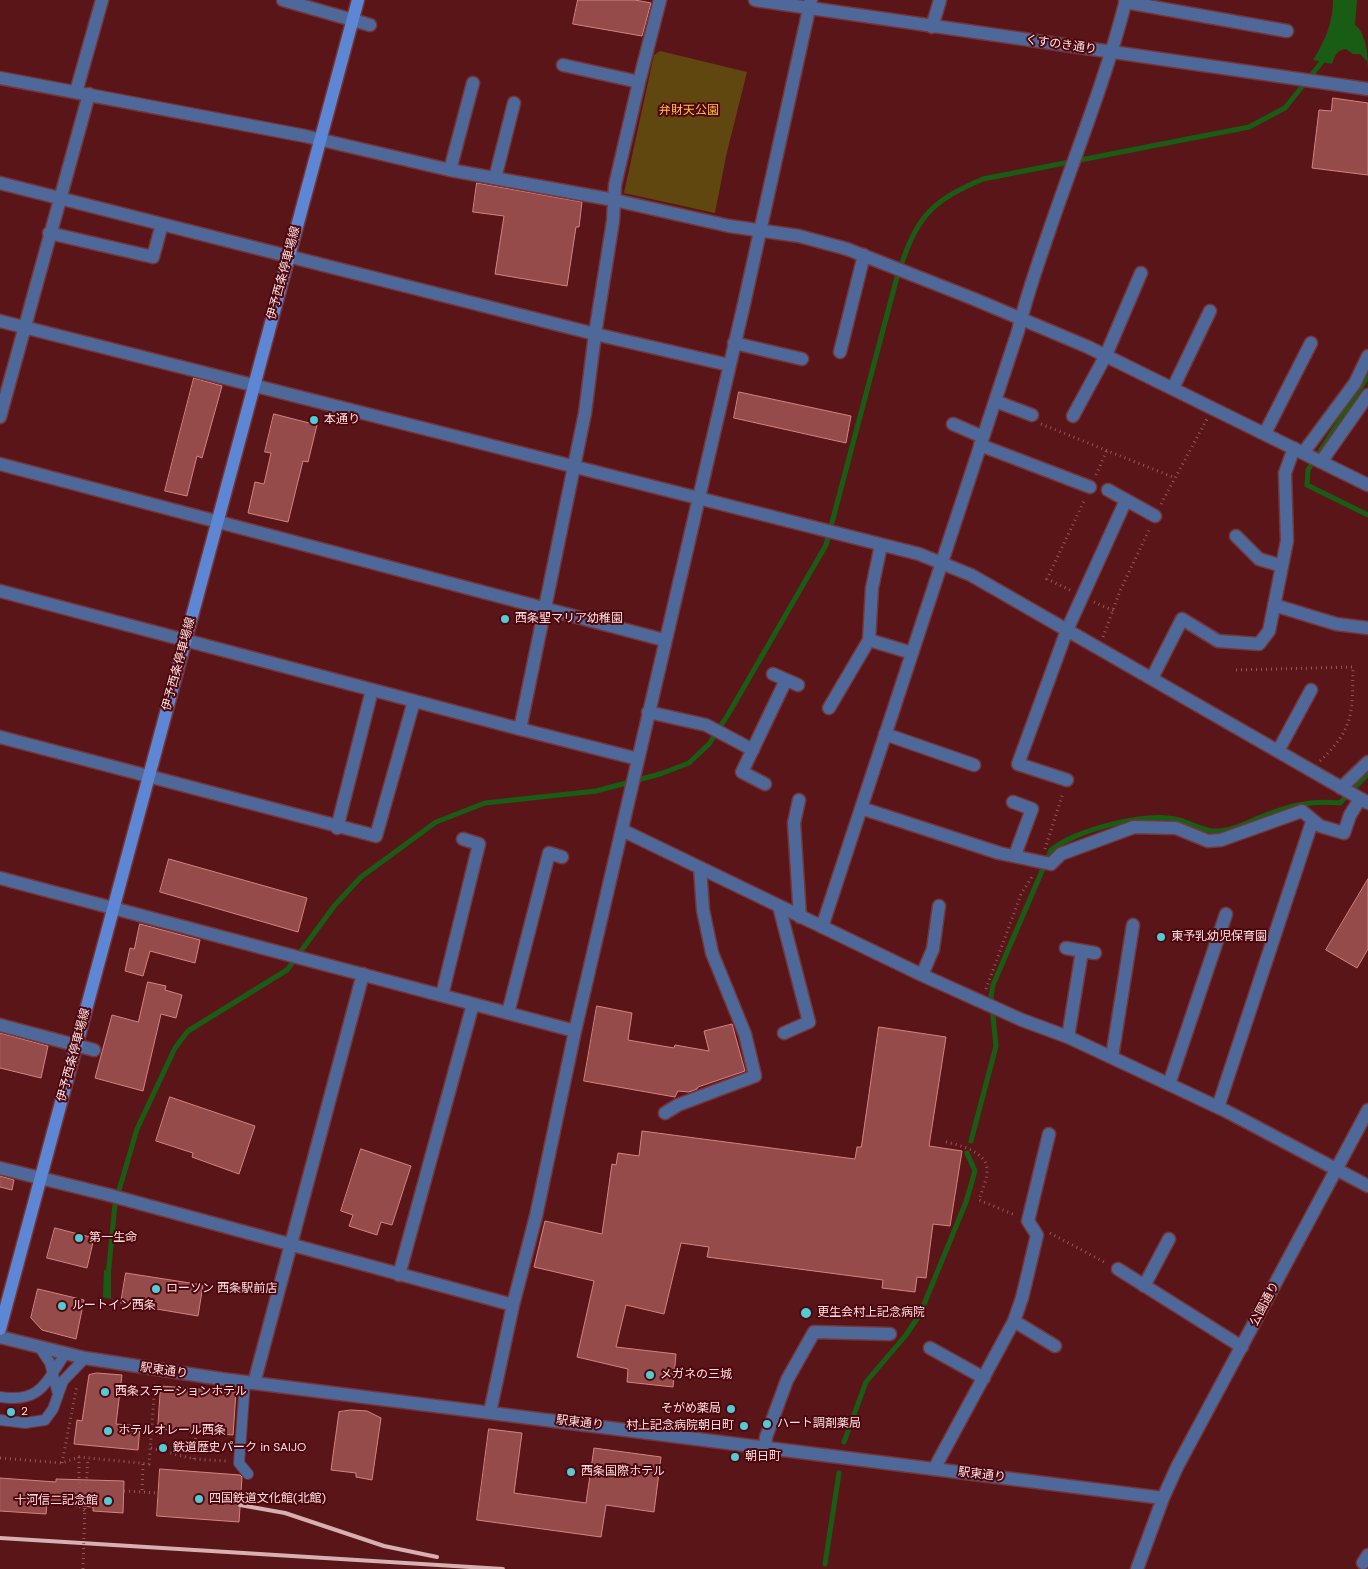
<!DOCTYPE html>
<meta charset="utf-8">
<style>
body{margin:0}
canvas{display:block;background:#5a1519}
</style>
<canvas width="1368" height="1569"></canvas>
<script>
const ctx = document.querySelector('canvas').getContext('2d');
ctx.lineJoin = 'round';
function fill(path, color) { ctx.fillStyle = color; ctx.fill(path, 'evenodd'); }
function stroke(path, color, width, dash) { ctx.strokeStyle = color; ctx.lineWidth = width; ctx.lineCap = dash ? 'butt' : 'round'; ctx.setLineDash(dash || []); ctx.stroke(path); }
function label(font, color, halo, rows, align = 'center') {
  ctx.font = font + ' "DM Sans","Noto Sans JP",sans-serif'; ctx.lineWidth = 4; ctx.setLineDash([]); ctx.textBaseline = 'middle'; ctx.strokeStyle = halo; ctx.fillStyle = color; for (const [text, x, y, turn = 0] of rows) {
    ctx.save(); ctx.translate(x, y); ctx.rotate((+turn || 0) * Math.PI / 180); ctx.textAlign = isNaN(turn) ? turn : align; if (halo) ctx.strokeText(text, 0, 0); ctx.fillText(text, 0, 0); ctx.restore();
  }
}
fill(new Path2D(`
 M660,51L747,72L726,156L715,213L624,193L654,55Z`), '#60470f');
fill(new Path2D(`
 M1333,0H1357L1355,25C1366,33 1368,55 1368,68L1367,61L1360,54H1353L1346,49C1337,50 1335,55 1332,64L1313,60C1325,41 1333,23 1333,0Z
 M104,1270L111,1271V1299L103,1297Z`), '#185d13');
stroke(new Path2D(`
 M1368,376L1308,470L1307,485L1368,515
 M971,1141L996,1046L991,996L993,985L1051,850C1076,830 1147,811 1179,820C1196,825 1207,834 1226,830C1237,828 1248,823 1258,818C1288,806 1307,800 1340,803L1368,774
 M108,1277L115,1204L137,1129L175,1048L188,1031L287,970L335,905L361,877L436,822L485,803L596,791L660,774L689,763L709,744L729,713L826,545L897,277C916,220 926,203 983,179L1249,127L1285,108L1325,58
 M844,1442L866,1382L906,1335L920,1314L966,1202L975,1171L967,1153
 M825,1564L839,1473`), '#185d13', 5);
const building = new Path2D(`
 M578,0H635L651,3L642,36L573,24Z
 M1333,98L1368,103V175L1312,168L1319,110L1331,111Z
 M477,183L582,202L579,227H576L567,286L495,274L504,216L473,212Z
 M194,378L222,386L202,458L197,456L187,496L165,491Z
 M739,392L851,416L846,443L734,418Z
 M274,414L317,425L308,462L303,461L288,522L248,513L255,482L264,484L271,453L265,452Z
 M169,859L307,898L298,932L160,892Z
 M1368,879V949L1357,968L1326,950Z
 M140,924L200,940L195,963L150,951L143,976L125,971L130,948L134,949Z
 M148,982L166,986L165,990L182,995L176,1018L161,1014L143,1091L95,1078L112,1015L138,1022Z
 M597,1006L632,1013L628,1040L674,1048L675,1045L709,1051L704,1031L732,1024L745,1071L698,1087L697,1089L689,1092L678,1091L675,1097L584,1081Z
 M879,1027L946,1037L929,1146L962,1151L950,1226L933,1224L926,1278L917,1277L915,1292L882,1288L883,1280L707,1257L709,1247L681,1243L664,1314L626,1305L616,1347L676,1354L673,1387L627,1382L628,1369L577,1357L594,1281L534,1267L545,1221L602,1234L612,1164L616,1165L618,1153L639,1156L642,1131L855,1159L857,1147H861Z
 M0,1033L48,1046L41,1078L0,1068Z
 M170,1097L255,1126L239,1174L192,1157L193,1153L156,1141Z
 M361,1149L411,1166L392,1225L381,1222L377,1235L349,1226L353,1215L341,1211Z
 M0,1176L14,1180L12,1190L0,1187Z
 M55,1228L94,1238L87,1268L47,1258Z
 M126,1273L203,1285L198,1316L121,1303Z
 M38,1289L84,1300L76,1339L42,1330L31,1318Z
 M97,1373L122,1375L116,1424L140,1426L138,1450L74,1444L77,1420L82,1421L89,1375Z
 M161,1386L236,1392L233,1435L158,1429Z
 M351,1410L367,1411L381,1418L372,1480L356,1477V1473L331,1470L339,1412Z
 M489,1429L522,1433L514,1493L586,1503L594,1448L661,1457L654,1512L606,1505L601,1537L477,1520Z
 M160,1469L240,1475L242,1477L239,1522L157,1516Z
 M0,1478L56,1482V1479L124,1481L123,1513L93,1511V1507L47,1504L46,1514L0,1511Z`);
fill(building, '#954b4a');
stroke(building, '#d48380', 1);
const service = new Path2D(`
 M40,1348L50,1363L58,1394
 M245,1382L239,1463L248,1474
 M0,1397C40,1403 45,1384 65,1354
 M0,1420L25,1423L45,1420L53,1409L63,1381L85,1358`);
const minor = new Path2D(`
 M283,0L370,25
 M1125,2L1287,31
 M932,27L940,0
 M563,65L639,82
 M0,78L305,136L450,170L614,200L729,226L799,236L847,249L974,299L1088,347L1368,485
 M76,92L102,0
 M450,170L473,83
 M495,178L514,103
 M0,183L595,334L729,365
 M49,233L153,257L162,224
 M0,321L919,554L971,575L1368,803
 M734,343L802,359
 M840,352L864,255
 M1173,388L1210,311
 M995,401L1032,415
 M1073,416L1106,355L1141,273
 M0,417L89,94
 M953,424L983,437
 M1265,433L1311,343
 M980,445L1090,487
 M1303,453L1355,383L1368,356
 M1321,462L1368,395
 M0,464L664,640
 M1108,490L1155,516
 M1236,536L1259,559L1282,566
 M0,591L520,729L638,759
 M1274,605L1336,624L1368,628
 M869,640L912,653
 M773,674L798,685
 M1152,678L1182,619L1218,641L1259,644L1269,631L1287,541L1285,473L1294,448
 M829,708L869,640L872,588L881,545
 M648,712L706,725L753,750
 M520,729L585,413L595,334L613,221L615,185L639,82L660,0
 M885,734L974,765
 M0,737L376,836L414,701
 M1278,751L1311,690
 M1067,780L1018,764L1067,630L1126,500
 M765,784L742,772L786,680
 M1341,788L1368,762
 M799,800L794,823L800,917
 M1013,802L1032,809L1015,855
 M861,808L999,853L1051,864L1061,854L1134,827L1176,828L1208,841L1221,840L1302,811L1320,826L1344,833L1350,815L1360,799
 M337,828L372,690
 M622,830L922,975L1022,1020L1068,1037L1226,1111L1368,1186
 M0,878L575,1031
 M779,906L809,1022L784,1033
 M822,927L1018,331C1025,301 1035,272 1045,243C1072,162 1105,83 1126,0
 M1066,948L1095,953
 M922,975L933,949L939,906
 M442,995L479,844L463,839
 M508,1013L549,853L562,857
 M0,1025L94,1050
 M1068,1037L1082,951
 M1112,1057L1133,925
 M1169,1084L1226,914
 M1218,1107L1312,822
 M665,1113L678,1105L755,1076L745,1034L712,953L703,910L700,868
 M0,1168L109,1195L513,1305
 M1118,1269L1242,1347
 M399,1275L473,1004
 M1144,1286L1169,1239
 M1014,1321L1055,1346
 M930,1348L984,1378
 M254,1383L363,974
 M490,1412L513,1305L536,1216L575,1031L744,304L811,0
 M765,1447L766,1437L787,1380L814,1332L890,1334
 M934,1469L1014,1321L1022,1298L1037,1235L1028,1221L1049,1134
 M1363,1563L1368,1555`);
const tertiary = new Path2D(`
 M755,0L1368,89
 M0,1337L85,1358L222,1379L1163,1498
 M1137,1569L1163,1498L1177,1467L1368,1110`);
const secondary = new Path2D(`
 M0,1329L358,0`);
stroke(service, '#743639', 12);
stroke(minor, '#743639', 15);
stroke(tertiary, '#743639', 15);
stroke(secondary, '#743639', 15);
stroke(new Path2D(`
 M1041,424L1175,478
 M1096,475L1107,450
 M1161,504L1207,419
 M1070,590L1047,579L1085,499
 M1094,602L1114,611
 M1103,637L1120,591L1150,528
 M1236,670L1353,667C1352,712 1355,728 1320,761
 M1045,849L1063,793
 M986,989L1021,894L1033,875
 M946,1142C960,1145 986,1152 987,1169C988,1178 982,1190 979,1200L1015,1215
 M1050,1233L1106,1263
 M151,1448L194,1459L227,1461
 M79,1457V1506L85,1511
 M0,1458L62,1463L79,1457L149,1464L155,1383
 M194,1459L196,1433
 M62,1463L77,1385
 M143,1464L142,1492L159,1493
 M124,1491L142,1492
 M85,1503L88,1458`), '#90585b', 3, [1, 4]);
stroke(service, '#4e6999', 10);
stroke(minor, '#4e6999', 12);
stroke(tertiary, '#4e6999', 12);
stroke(secondary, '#5d86d4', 12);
stroke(new Path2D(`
 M240,1505L285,1513L384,1546L437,1557
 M0,1538L503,1569`), '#d7b1b1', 4);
stroke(new Path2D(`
 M83,1569L85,1503`), '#90585b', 3, [1, 4]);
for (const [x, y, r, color] of [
 [314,420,5,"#51ccd5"],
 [505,619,5,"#51ccd5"],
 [1161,937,5,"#51ccd5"],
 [79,1238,5,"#51ccd5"],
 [156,1289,5,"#51ccd5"],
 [62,1306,5,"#51ccd5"],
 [806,1313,6,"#51ccd5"],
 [650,1375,5,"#51ccd5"],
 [105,1392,5,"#51ccd5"],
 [731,1409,5,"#51ccd5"],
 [11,1412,5,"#51ccd5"],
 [767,1424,5,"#51ccd5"],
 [744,1426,5,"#51ccd5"],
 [108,1431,5,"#51ccd5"],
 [163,1448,5,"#51ccd5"],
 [735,1457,5,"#51ccd5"],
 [571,1472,5,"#51ccd5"],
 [199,1499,5,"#51ccd5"],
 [108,1501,5,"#51ccd5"]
]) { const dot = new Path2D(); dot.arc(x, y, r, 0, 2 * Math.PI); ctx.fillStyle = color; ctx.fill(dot); stroke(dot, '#4e070f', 2); }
label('12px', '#fde1e0', '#4e070f', [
 ["くすのき通り",1061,45,8],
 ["伊予西条停車場線",284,273,-75],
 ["伊予西条停車場線",179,664,-75],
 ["伊予西条停車場線",74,1055,-75],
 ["公園通り",1265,1304,-62],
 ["駅東通り",164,1371,8],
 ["駅東通り",580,1423,7],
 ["駅東通り",982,1475,7]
]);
label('12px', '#ffc13e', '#4e070f', [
 ["弁財天公園",689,111]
]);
label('12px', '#fde1e0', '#4e070f', [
 ["本通り",324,420],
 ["西条聖マリア幼稚園",515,619],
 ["東予乳幼児保育園",1171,937],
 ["第一生命",89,1238],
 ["ローソン 西条駅前店",166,1289],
 ["ルートイン西条",72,1306],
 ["更生会村上記念病院",817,1313],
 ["メガネの三城",660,1375],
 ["西条ステーションホテル",115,1392],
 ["そがめ薬局",721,1409,"right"],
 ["2",21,1412],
 ["ハート調剤薬局",777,1424],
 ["村上記念病院朝日町",734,1426,"right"],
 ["ホテルオレール西条",118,1431],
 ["鉄道歴史パーク in SAIJO",173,1448],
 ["朝日町",745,1457],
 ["西条国際ホテル",581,1472],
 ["四国鉄道文化館(北館)",209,1499],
 ["十河信二記念館",98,1501,"right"]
], 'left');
</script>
